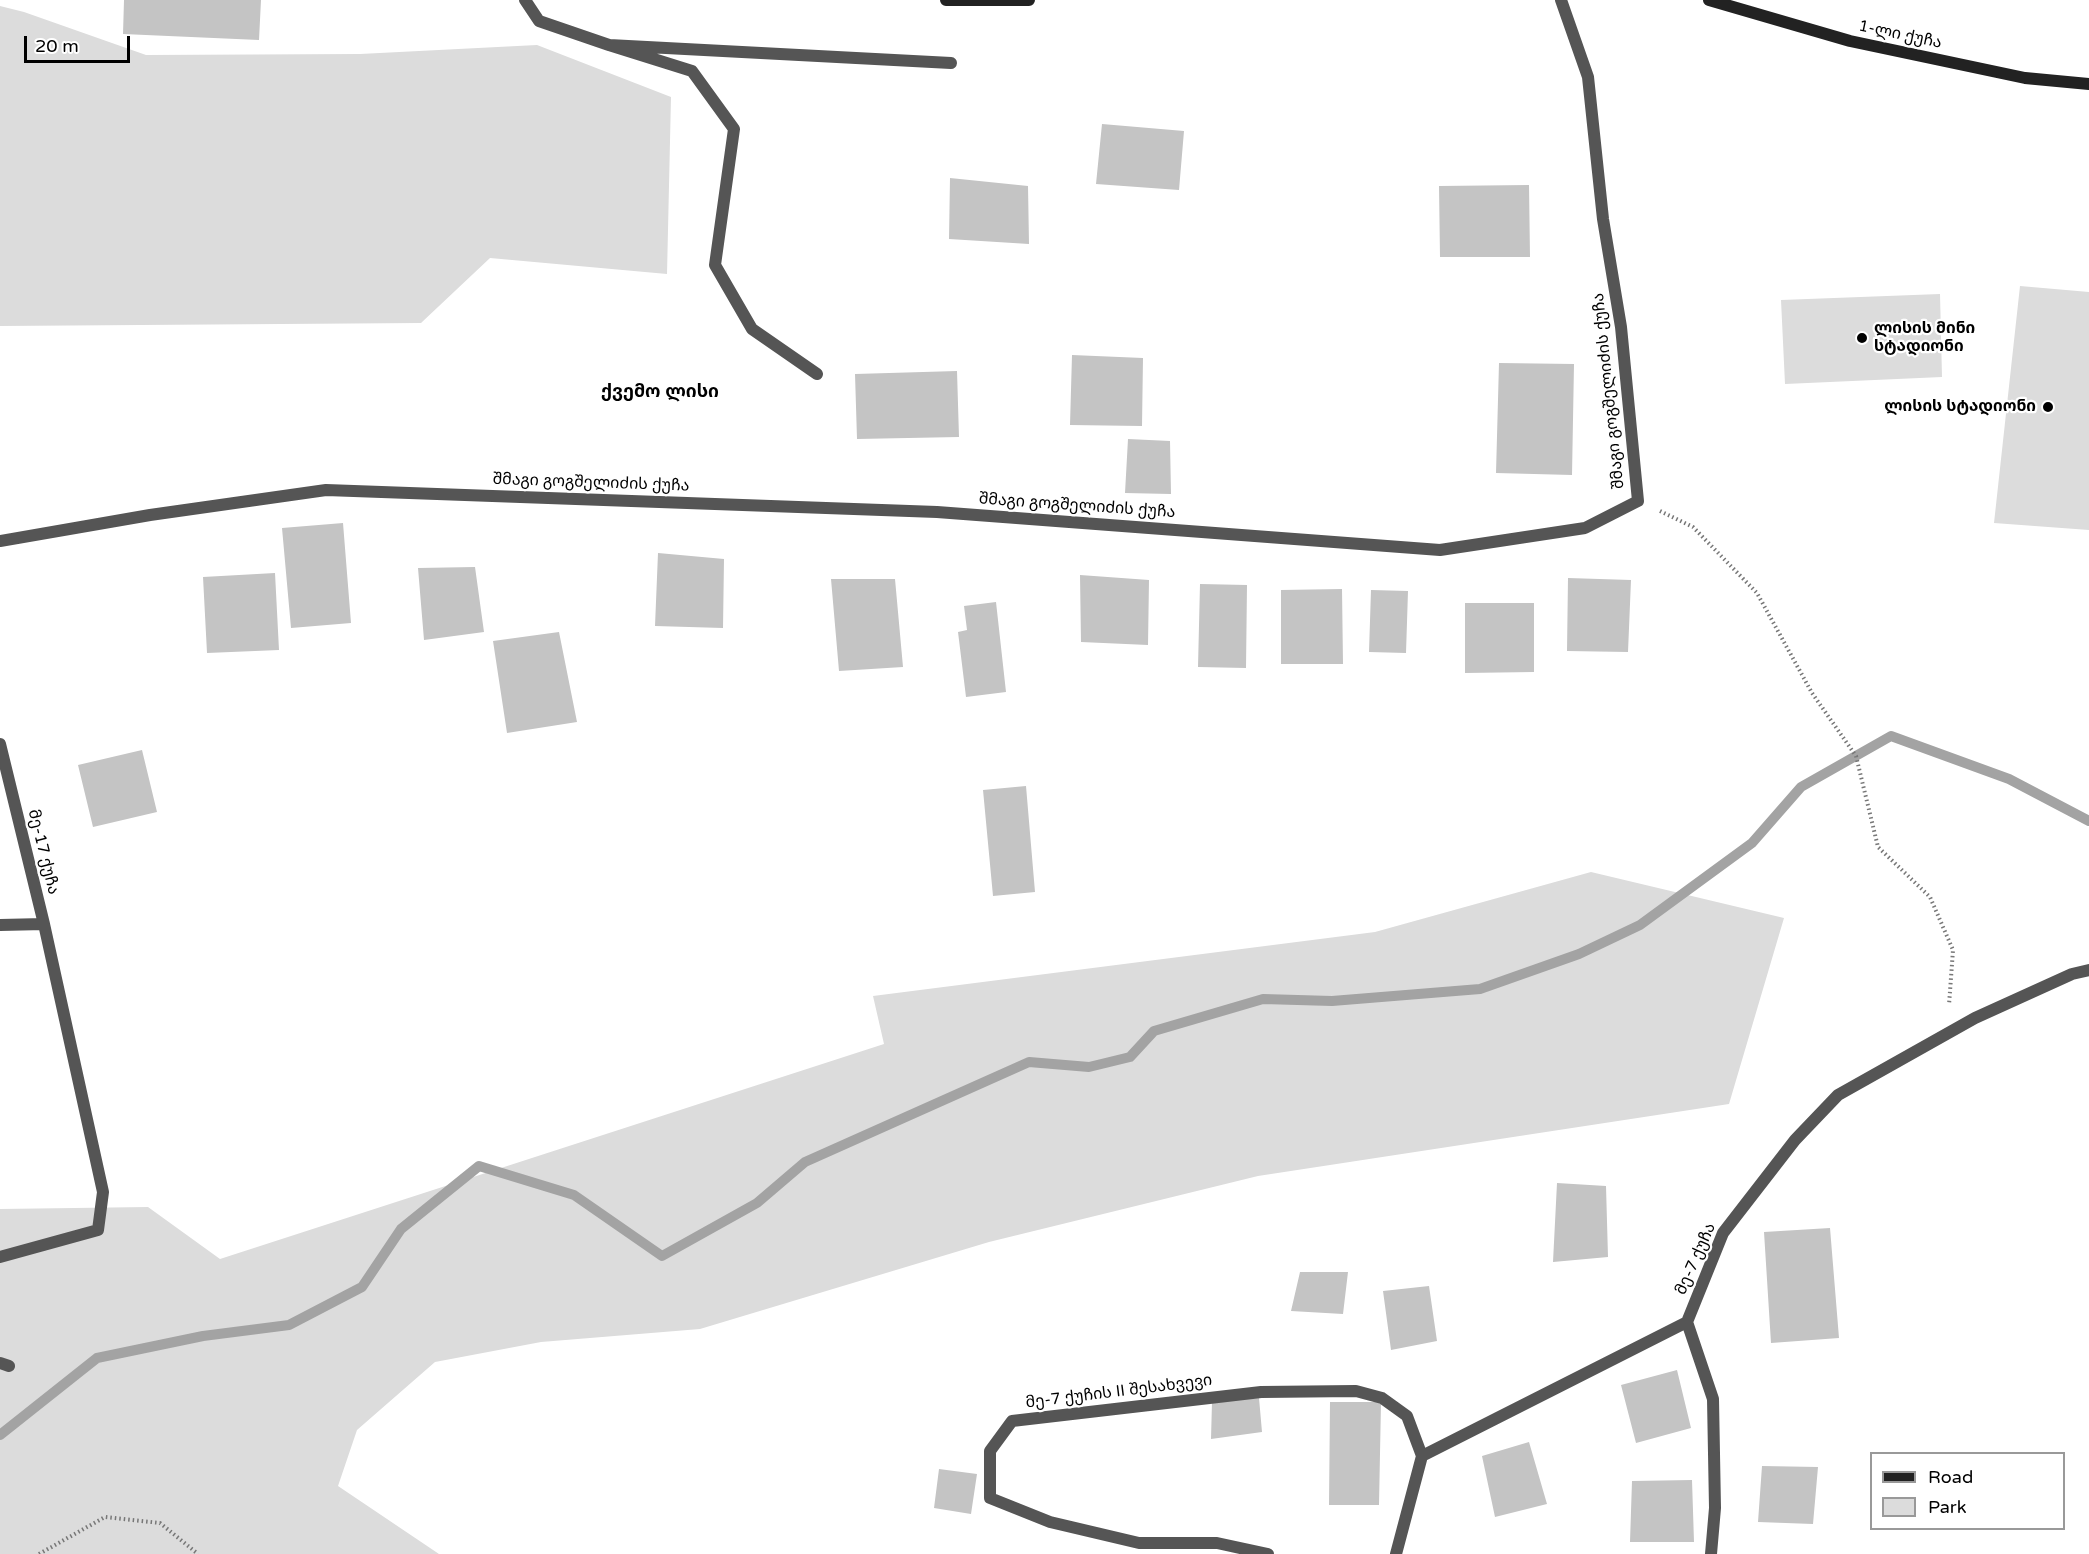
<!DOCTYPE html>
<meta charset="utf-8">
<style>
body{margin:0}
#map{position:relative;width:2089px;height:1554px;overflow:hidden;background:#fff;font-family:"Varela Round",sans-serif}
canvas{display:block}
.legend{position:absolute;left:1870px;top:1452px;width:195px;height:78px;box-sizing:border-box;background:#fff;border:2px solid #999;margin:0;padding:8px 10px;list-style:none;font-size:18px;color:#000}
.legend li{display:flex;align-items:center;gap:12px;height:30px}
.legend b{width:30px;border:2px solid #999}
.scale{position:absolute;left:24px;top:36px;width:106px;height:27px;box-sizing:border-box;border:3px solid #000;border-top:0;padding-left:8px;font-size:18px;line-height:21px;white-space:nowrap;color:#000;-webkit-text-stroke:4px #fff;paint-order:stroke}
</style>
<div id="map">
<canvas width="2089" height="1554"></canvas>
<ul class="legend">
<li><b style="height:8px;background:#222"></b>Road</li>
<li><b style="height:16px;background:#dcdcdc"></b>Park</li>
</ul>
<div class="scale">20 m</div>
</div>
<script>
const ctx = document.querySelector('canvas').getContext('2d');
ctx.lineJoin = 'round';
function fill(path, color) { ctx.fillStyle = color; ctx.fill(path, 'evenodd'); }
function stroke(path, color, width, dash) { ctx.strokeStyle = color; ctx.lineWidth = width; ctx.lineCap = dash ? 'butt' : 'round'; ctx.setLineDash(dash || []); ctx.stroke(path); }
function label(font, color, halo, rows, align = 'center') {
  ctx.font = font + ' "Varela Round","Noto Sans Georgian",sans-serif'; ctx.lineWidth = 4.5; ctx.setLineDash([]); ctx.textBaseline = 'middle'; ctx.strokeStyle = halo; ctx.fillStyle = color; for (const [text, x, y, turn = 0] of rows) {
    ctx.save(); ctx.translate(x, y); ctx.rotate((+turn || 0) * Math.PI / 180); ctx.textAlign = isNaN(turn) ? turn : align; if (halo) ctx.strokeText(text, 0, 0); ctx.fillText(text, 0, 0); ctx.restore();
  }
}
fill(new Path2D(`
 M0,6L24,12L146,55L360,54L537,45L671,97L667,274L490,258L421,323L0,326Z
 M2020,286L2089,292V530L1994,523Z
 M1940,294L1942,377L1785,384L1781,300Z
 M1591,872L1784,918L1729,1104L1258,1176L989,1242L700,1329L541,1342L435,1362L357,1430L338,1486L439,1554H0V1209L148,1207L220,1259L884,1044L873,996L1375,932Z`), '#dcdcdc');
stroke(new Path2D(`
 M0,1435L97,1358L203,1336L289,1325L362,1287L401,1229L479,1166L574,1195L662,1256L757,1203L805,1162L1029,1062L1089,1067L1130,1057L1154,1031L1263,999L1332,1001L1480,989L1579,954L1640,925L1752,843L1801,787L1891,736L2009,779L2089,821`), '#a3a3a3', 10);
fill(new Path2D(`
 M124,0H261L259,40L123,34Z
 M1102,124L1184,131L1179,190L1096,184Z
 M950,178L1028,186L1029,244L949,239Z
 M1529,185L1530,257H1440L1439,186Z
 M1072,355L1143,358L1142,426L1070,425Z
 M1499,363L1574,364L1572,475L1496,473Z
 M957,371L959,437L857,439L855,374Z
 M1128,439L1170,441L1171,494L1125,493Z
 M343,523L351,623L291,628L282,528Z
 M658,553L724,559L723,628L655,626Z
 M475,567L484,632L424,640L418,568Z
 M275,573L279,650L207,653L203,577Z
 M1080,575L1149,580L1148,645L1081,642Z
 M1568,578L1631,580L1628,652L1567,651Z
 M831,579H895L903,667L839,671Z
 M1200,584L1247,585L1246,668L1198,667Z
 M1342,589L1343,664H1281V590Z
 M1371,590L1408,591L1406,653L1369,652Z
 M996,602L1006,692L966,697L958,632L967,630L964,606Z
 M1465,603H1534V672L1465,673Z
 M559,632L577,722L507,733L493,641Z
 M142,750L157,812L93,827L78,765Z
 M1026,786L1035,892L993,896L983,790Z
 M1557,1183L1606,1186L1608,1257L1553,1262Z
 M1830,1228L1839,1338L1771,1343L1764,1232Z
 M1300,1272H1348L1343,1314L1291,1311Z
 M1429,1286L1437,1341L1391,1350L1383,1291Z
 M1677,1370L1691,1428L1636,1443L1621,1385Z
 M1259,1398L1262,1432L1211,1439L1212,1402Z
 M1330,1402H1381L1379,1505H1329Z
 M1529,1442L1547,1504L1495,1517L1482,1456Z
 M1762,1466L1818,1467L1813,1524L1758,1522Z
 M939,1469L977,1474L971,1514L934,1508Z
 M1692,1480L1694,1542H1630L1632,1481Z`), '#c4c4c4');
stroke(new Path2D(`
 M1660,511L1693,527L1757,593L1812,693L1856,756L1878,847L1930,897L1953,950L1949,1005
 M39,1554L105,1517L160,1523L198,1554`), '#777', 4, [1.5, 3]);
stroke(new Path2D(`
 M525,0L539,21L609,45L951,63
 M609,45L692,71L734,129L715,265L752,329L817,374`), '#555', 12);
stroke(new Path2D(`
 M0,541L150,515L326,490L937,512L1440,550L1585,528L1638,501L1621,327L1603,219L1588,77L1561,0
 M0,744L44,924L0,925
 M0,1257L98,1230L103,1192L44,924
 M1687,1322L1713,1399L1715,1508L1711,1554
 M0,1363L9,1366
 M1268,1554L1217,1543H1139L1050,1522L990,1498V1451L1012,1421L1261,1392L1356,1391L1382,1398L1407,1416L1422,1456
 M1396,1554L1422,1456L1687,1322L1723,1233L1795,1140L1838,1095L1975,1018L2072,974L2089,970`), '#555', 12);
stroke(new Path2D(`
 M946,0H1029
 M1709,0L1850,41L2025,78L2089,84`), '#222', 12);
for (const [x, y, r, color] of [
 [1862,338,6,"#000"],
 [2048,407,6,"#000"]
]) { const dot = new Path2D(); dot.arc(x, y, r, 0, 2 * Math.PI); ctx.fillStyle = color; ctx.fill(dot); stroke(dot, '#fff', 2); }
label('16px', '#000', '#fff', [
 ["1-ლი ქუჩა",1900,35,12],
 ["შმაგი გოგშელიძის ქუჩა",1609,391,-96],
 ["შმაგი გოგშელიძის ქუჩა",591,483,2],
 ["შმაგი გოგშელიძის ქუჩა",1077,506,4],
 ["მე-17 ქუჩა",43,852,76],
 ["მე-7 ქუჩა",1696,1259,-66],
 ["მე-7 ქუჩის II შესახვევი",1119,1392,-7]
]);
label('bold 16px', '#000', '#fff', [
 ["ლისის მინი",1874,329],
 ["სტადიონი",1874,347],
 ["ლისის სტადიონი",2036,407,"right"]
], 'left');
label('bold 18px', '#000', '#fff', [
 ["ქვემო ლისი",660,392]
]);
</script>
